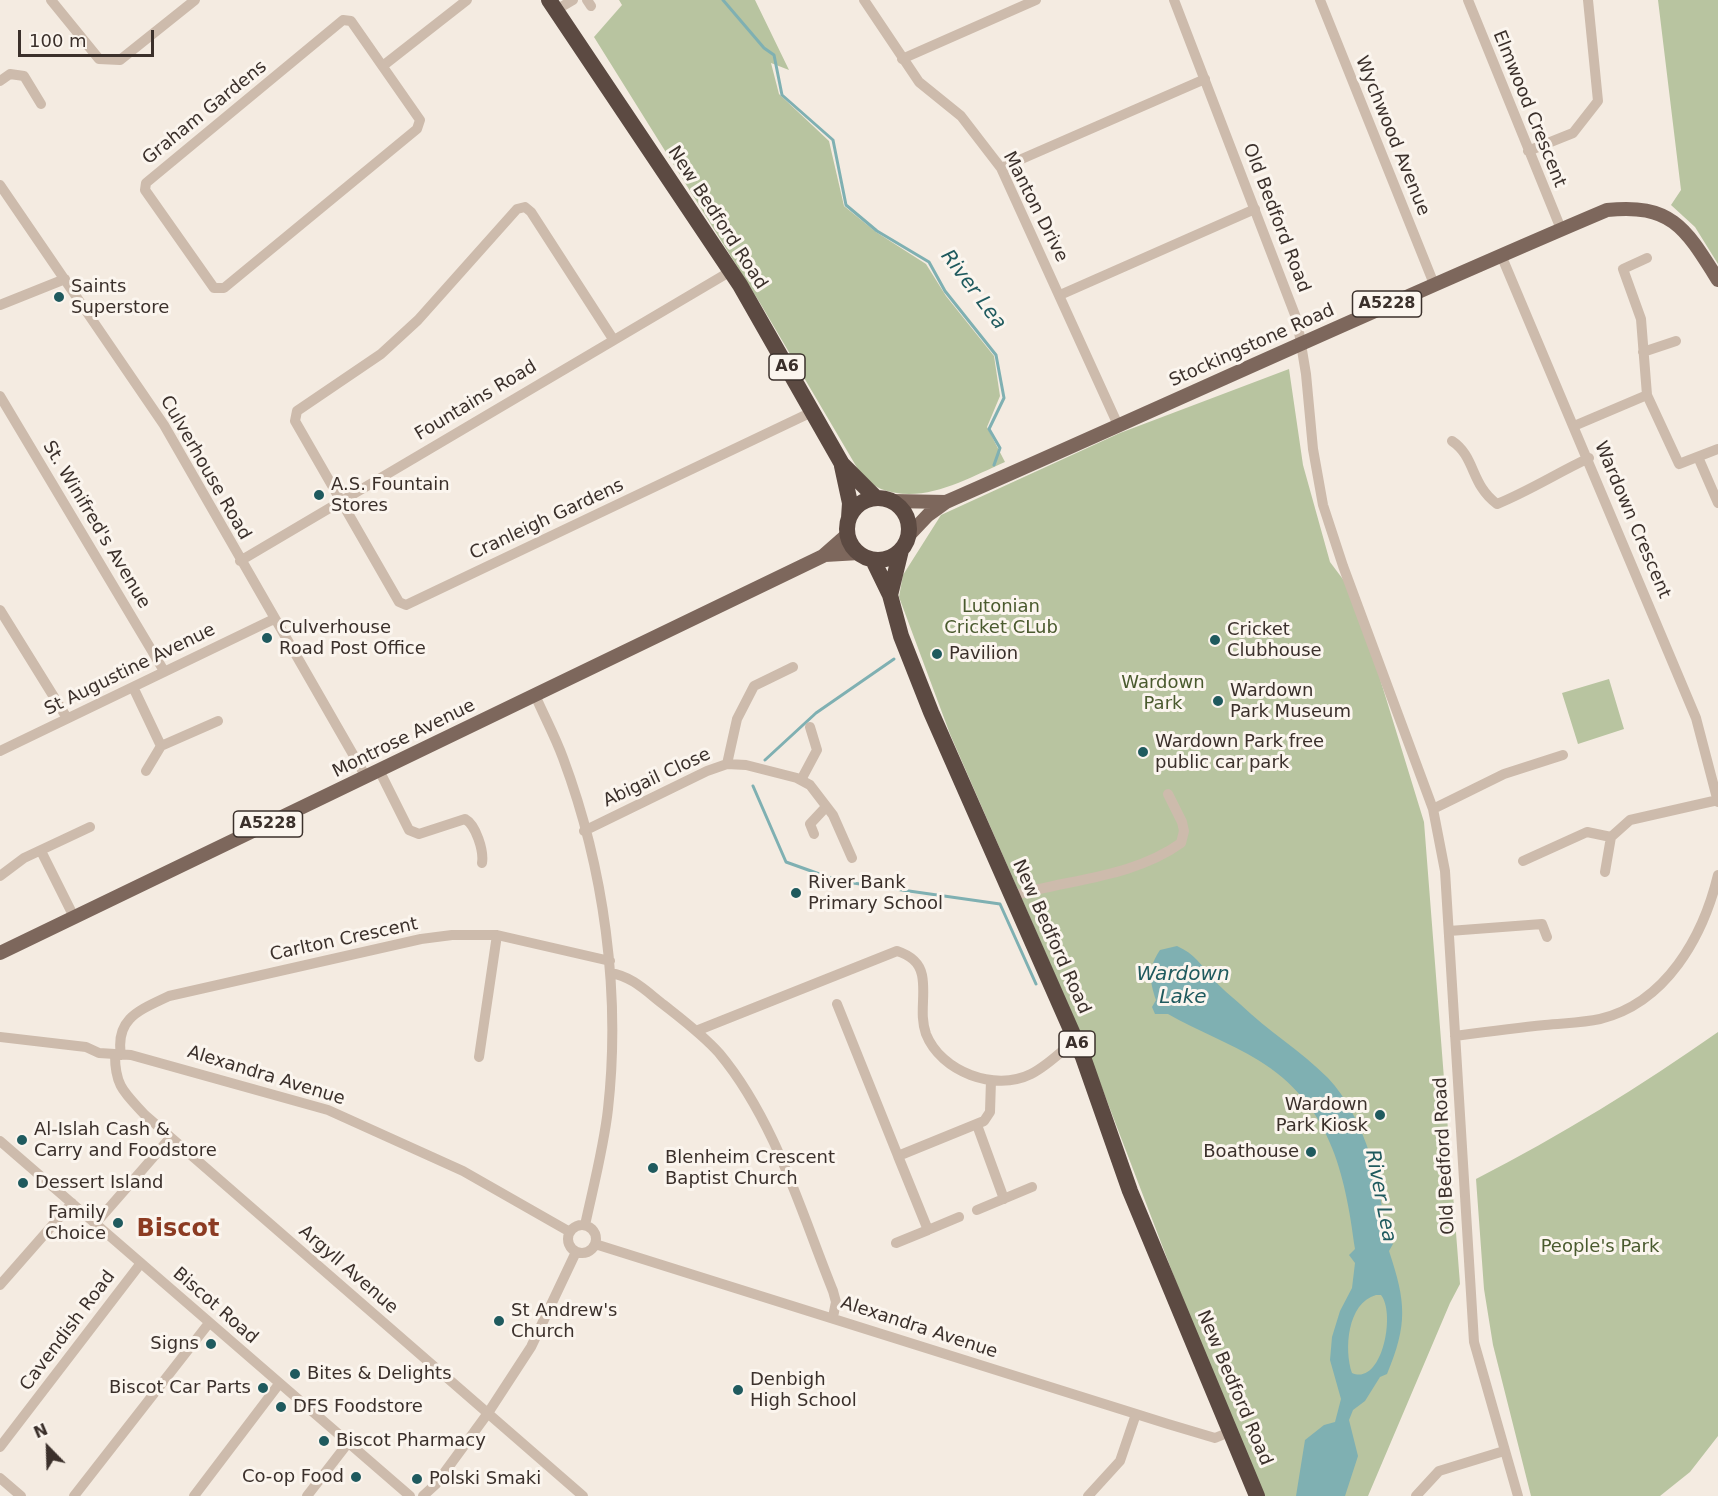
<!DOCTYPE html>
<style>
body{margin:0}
#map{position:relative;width:1718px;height:1496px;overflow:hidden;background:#f4ebe1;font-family:"DejaVu Sans",sans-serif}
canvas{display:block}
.north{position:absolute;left:18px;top:1418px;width:60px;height:60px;-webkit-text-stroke:4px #fbf5ee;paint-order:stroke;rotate:337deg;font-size:16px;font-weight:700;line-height:24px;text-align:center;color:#3b302b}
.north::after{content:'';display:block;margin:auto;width:21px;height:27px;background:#3b302b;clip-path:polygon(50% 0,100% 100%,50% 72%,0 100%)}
.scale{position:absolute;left:18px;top:30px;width:136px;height:27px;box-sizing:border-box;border:3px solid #3b302b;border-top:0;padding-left:8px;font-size:18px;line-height:21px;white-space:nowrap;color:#3b302b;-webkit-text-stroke:4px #fbf5ee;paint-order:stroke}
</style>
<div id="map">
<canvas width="1718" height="1496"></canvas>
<div class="north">N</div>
<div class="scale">100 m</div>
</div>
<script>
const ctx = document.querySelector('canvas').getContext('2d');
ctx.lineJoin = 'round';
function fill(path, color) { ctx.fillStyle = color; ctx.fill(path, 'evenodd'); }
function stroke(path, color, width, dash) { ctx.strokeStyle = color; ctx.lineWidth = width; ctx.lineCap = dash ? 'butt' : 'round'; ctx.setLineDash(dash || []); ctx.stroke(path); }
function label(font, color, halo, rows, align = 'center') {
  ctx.font = font + ' "DejaVu Sans",sans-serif'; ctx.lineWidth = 6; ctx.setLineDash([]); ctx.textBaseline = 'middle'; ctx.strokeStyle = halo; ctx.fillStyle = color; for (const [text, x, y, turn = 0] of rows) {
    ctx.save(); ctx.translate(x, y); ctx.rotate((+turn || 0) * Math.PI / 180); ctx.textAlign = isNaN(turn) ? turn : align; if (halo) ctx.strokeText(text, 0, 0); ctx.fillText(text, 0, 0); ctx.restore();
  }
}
fill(new Path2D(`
 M619,0H755L789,70L771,63L779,94L829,141L844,206L876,232L926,264L946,296L994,356L1000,396L987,427L1005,462C966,479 924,505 881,489C873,486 866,477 859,471L760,303L594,37L622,5Z
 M1658,0H1718V264L1695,227L1671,205L1681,190Z
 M1289,369L1303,465L1330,562L1354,594L1424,822L1460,1284L1450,1303L1368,1496H1263L1220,1397L1086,1046L950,734L899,597L903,575L941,515L1120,433Z
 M1609,679L1624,729L1578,744L1562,693Z
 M1718,1032V1436L1690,1472L1660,1496H1531L1493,1345L1484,1289L1476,1179C1560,1136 1641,1086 1718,1032Z`), '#b8c4a0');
fill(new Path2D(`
 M1177,946C1195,954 1201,965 1213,979C1221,988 1231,996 1240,1004C1268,1031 1301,1051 1328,1078C1364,1116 1385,1189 1384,1241L1389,1240L1393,1244L1389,1251C1406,1302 1408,1324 1387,1374L1380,1377L1365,1401L1353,1410L1349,1420L1358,1456L1345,1496H1296L1305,1440L1324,1425L1335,1422L1341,1399L1330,1360L1332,1337L1340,1311L1352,1288L1355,1263L1349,1255L1355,1249C1345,1172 1330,1104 1258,1060C1230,1043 1198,1031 1168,1014H1155L1152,1007L1156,1000C1149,979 1148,968 1160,950ZM1376,1295H1381C1396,1314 1382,1386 1352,1373C1344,1350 1347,1303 1376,1295Z`), '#7fb0b2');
stroke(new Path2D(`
 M723,0L764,48L774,55L782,95L833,140L846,205L877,231L929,262L945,291L996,355L1004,398L989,429L1000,448L994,465
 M765,760L816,713L894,659
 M753,786L786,862L839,881L1000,904L1036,984`), '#7fb0b2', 3);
stroke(new Path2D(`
 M51,0L99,59L120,60L195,0
 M587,0L591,6
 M864,0L919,82L961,116L1001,168L1118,425
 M1174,0L1297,320L1306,374L1313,449L1323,505L1343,566L1433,809L1445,871L1474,1342L1518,1496
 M1320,0L1434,284
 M1468,0L1561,229
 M556,10L573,0
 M343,20L351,21L420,120L417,129L224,288H214L145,190L146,183Z
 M902,59L1036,0
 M384,65L467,0
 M0,81L10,74L24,76L41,104
 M1528,151L1573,133L1598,101L1588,0
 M1001,168L1205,79
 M0,185L164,425L366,777
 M1501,255L1696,718L1718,802
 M1060,295L1255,209
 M0,305L65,279
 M613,339L531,212L525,207L517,209L418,320L381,354L297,411L295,421L399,602L406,605L814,411
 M1643,352L1676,341
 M1647,395L1679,464L1718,449
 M0,396L164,671
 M1574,426L1647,395L1641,319L1623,269L1647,258
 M1452,441C1476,457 1470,484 1497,504C1529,491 1557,473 1589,458
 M1698,457L1718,503
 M240,561L731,271
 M0,610L67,718
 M133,687L161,746L218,721
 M535,695C544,716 555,736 563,758C604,868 621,992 608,1109C604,1146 593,1188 585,1225
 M0,751L274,619
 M727,764L746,765L797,778L810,785L833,815L852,858
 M379,770L409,830L419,834L465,819C476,825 484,851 482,863
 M146,771L161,746
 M801,780L817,750L810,727
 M1433,809L1504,774L1563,755
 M584,831L707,771L727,764L737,719L754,686L793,667
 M814,834L810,824L825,808
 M41,851L74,917
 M1523,861L1587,832L1611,837
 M1605,872L1611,837L1630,820L1718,800
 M0,876L24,858L90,827
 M1012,896C1069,879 1132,878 1181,843L1184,831L1182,822L1168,794
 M1449,931L1542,924L1547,937
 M610,973C632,976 647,992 664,1005C683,1020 703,1035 719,1053C775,1120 801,1212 833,1291L836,1302L833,1317
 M837,1004L898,1156L984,1121L990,1112L991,1080
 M696,1031L897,951C909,955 919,961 922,975C926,995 919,1014 926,1034C941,1072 995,1092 1031,1074C1047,1066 1062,1051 1075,1040
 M1455,1036C1485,1032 1515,1028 1545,1025C1563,1023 1582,1023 1600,1019C1666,1003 1703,937 1718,875
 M0,1037L86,1047L99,1053L131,1055L328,1110L463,1171L570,1232
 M115,1055C115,1087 125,1093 145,1115L583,1496
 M121,1055C115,1018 140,1010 169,996L421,939L452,935H497L610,961
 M479,1057L497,935
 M977,1125L1004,1199
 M0,1141L410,1496
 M977,1210L1032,1187
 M95,1224L170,1138
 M568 1239a14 14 0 1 1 28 0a14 14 0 1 1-28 0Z
 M928,1230L959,1217
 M896,1243L928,1230L898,1156
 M595,1244L1168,1424L1215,1438L1232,1431
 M0,1285L72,1203
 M0,1447L141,1263
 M0,1478L21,1496
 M74,1496L209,1323
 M194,1496L279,1384
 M307,1496L348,1443
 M423,1496L436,1484L488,1413L531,1347L576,1252
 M1088,1496L1120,1461L1136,1414
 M1416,1496L1439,1471L1504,1451`), '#cdbbac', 10);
stroke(new Path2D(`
 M891,501L946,502
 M909,535L928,515L946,502C1167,405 1385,304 1607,210C1672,203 1686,229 1718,280
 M825,555L859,553
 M0,953L823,556L848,534`), '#7d675c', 14);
stroke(new Path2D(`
 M549,0L740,285L842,464L876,498
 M842,466L850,503L849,518
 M847 529a31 31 0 1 1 62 0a31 31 0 1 1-62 0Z
 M873,560L890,595L901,636L931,712L1083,1057L1130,1191L1257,1496
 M890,595L901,550`), '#5c4a42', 16);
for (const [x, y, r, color] of [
 [59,297,6,"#1f5a5e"],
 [319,495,6,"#1f5a5e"],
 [267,638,6,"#1f5a5e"],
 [1215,640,6,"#1f5a5e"],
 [937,654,6,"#1f5a5e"],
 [1218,701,6,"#1f5a5e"],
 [1143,752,6,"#1f5a5e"],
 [796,893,6,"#1f5a5e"],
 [1380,1115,6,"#1f5a5e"],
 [22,1140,6,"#1f5a5e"],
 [1311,1152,6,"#1f5a5e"],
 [653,1168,6,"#1f5a5e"],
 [23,1183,6,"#1f5a5e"],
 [118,1223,6,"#1f5a5e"],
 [499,1321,6,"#1f5a5e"],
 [211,1344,6,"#1f5a5e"],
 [295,1374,6,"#1f5a5e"],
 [263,1388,6,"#1f5a5e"],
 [738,1390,6,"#1f5a5e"],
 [281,1407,6,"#1f5a5e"],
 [324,1441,6,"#1f5a5e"],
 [356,1477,6,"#1f5a5e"],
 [417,1479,6,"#1f5a5e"]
]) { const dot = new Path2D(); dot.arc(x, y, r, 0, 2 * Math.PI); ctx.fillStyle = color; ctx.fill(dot); stroke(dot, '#fbf5ee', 2); }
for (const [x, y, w] of [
 [1387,304,69],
 [787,367,36],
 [268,824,69],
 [1077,1044,36]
]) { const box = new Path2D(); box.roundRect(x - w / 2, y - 13, w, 26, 4.5); ctx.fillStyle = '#fbf5ee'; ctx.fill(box); stroke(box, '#3b302b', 1.5); }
label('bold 16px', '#3b302b', null, [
 ["A5228",1387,304],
 ["A6",787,367],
 ["A5228",268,824],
 ["A6",1077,1044]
]);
label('18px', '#3b302b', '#fbf5ee', [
 ["Elmwood Crescent",1529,109,68],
 ["Graham Gardens",205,113,-39],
 ["Wychwood Avenue",1392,136,68],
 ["Manton Drive",1035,207,63],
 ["New Bedford Road",717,218,57],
 ["Old Bedford Road",1276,218,69],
 ["Stockingstone Road",1252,346,-24],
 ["Fountains Road",476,401,-31],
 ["Culverhouse Road",205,468,60],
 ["Cranleigh Gardens",547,520,-25],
 ["Wardown Crescent",1632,520,67],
 ["St. Winifred's Avenue",96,525,59],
 ["St Augustine Avenue",130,670,-26],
 ["Montrose Avenue",404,739,-26],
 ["Abigail Close",657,778,-25],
 ["New Bedford Road",1051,937,66],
 ["Carlton Crescent",344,940,-12],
 ["Alexandra Avenue",266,1076,17],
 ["Old Bedford Road",1445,1156,-93],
 ["Argyll Avenue",348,1270,41],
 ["Biscot Road",215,1306,41],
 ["Alexandra Avenue",919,1328,18],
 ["Cavendish Road",68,1331,-53],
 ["New Bedford Road",1234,1388,67]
]);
label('18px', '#3b302b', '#fbf5ee', [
 ["Saints",71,287],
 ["Superstore",71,308],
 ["A.S. Fountain",331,485],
 ["Stores",331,506],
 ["Culverhouse",279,628],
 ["Road Post Office",279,649],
 ["Cricket",1227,630],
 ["Clubhouse",1227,651],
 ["Pavilion",949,654],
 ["Wardown",1230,691],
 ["Park Museum",1230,712],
 ["Wardown Park free",1155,742],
 ["public car park",1155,763],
 ["River Bank",808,883],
 ["Primary School",808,904],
 ["Wardown",1368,1105,"right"],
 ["Park Kiosk",1368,1126,"right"],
 ["Al-Islah Cash &",34,1130],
 ["Carry and Foodstore",34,1151],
 ["Boathouse",1299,1152,"right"],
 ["Blenheim Crescent",665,1158],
 ["Baptist Church",665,1179],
 ["Dessert Island",35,1183],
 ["Family",106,1213,"right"],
 ["Choice",106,1234,"right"],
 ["St Andrew's",511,1311],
 ["Church",511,1332],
 ["Signs",199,1344,"right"],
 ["Bites & Delights",307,1374],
 ["Denbigh",750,1380],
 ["High School",750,1401],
 ["Biscot Car Parts",251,1388,"right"],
 ["DFS Foodstore",293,1407],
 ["Biscot Pharmacy",336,1441],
 ["Co-op Food",344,1477,"right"],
 ["Polski Smaki",429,1479]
], 'left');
label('18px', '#4a5a2e', '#fbf5ee', [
 ["Lutonian",1001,607],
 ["Cricket CLub",1001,628],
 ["Wardown",1163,683],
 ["Park",1163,704],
 ["People's Park",1600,1247]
]);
label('italic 20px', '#1f5a5e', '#fbf5ee', [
 ["River Lea",973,290,53],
 ["Wardown",1183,975],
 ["Lake",1183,998],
 ["River Lea",1380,1196,79]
]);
label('bold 24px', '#8c3b22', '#fbf5ee', [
 ["Biscot",178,1230]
]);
</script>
